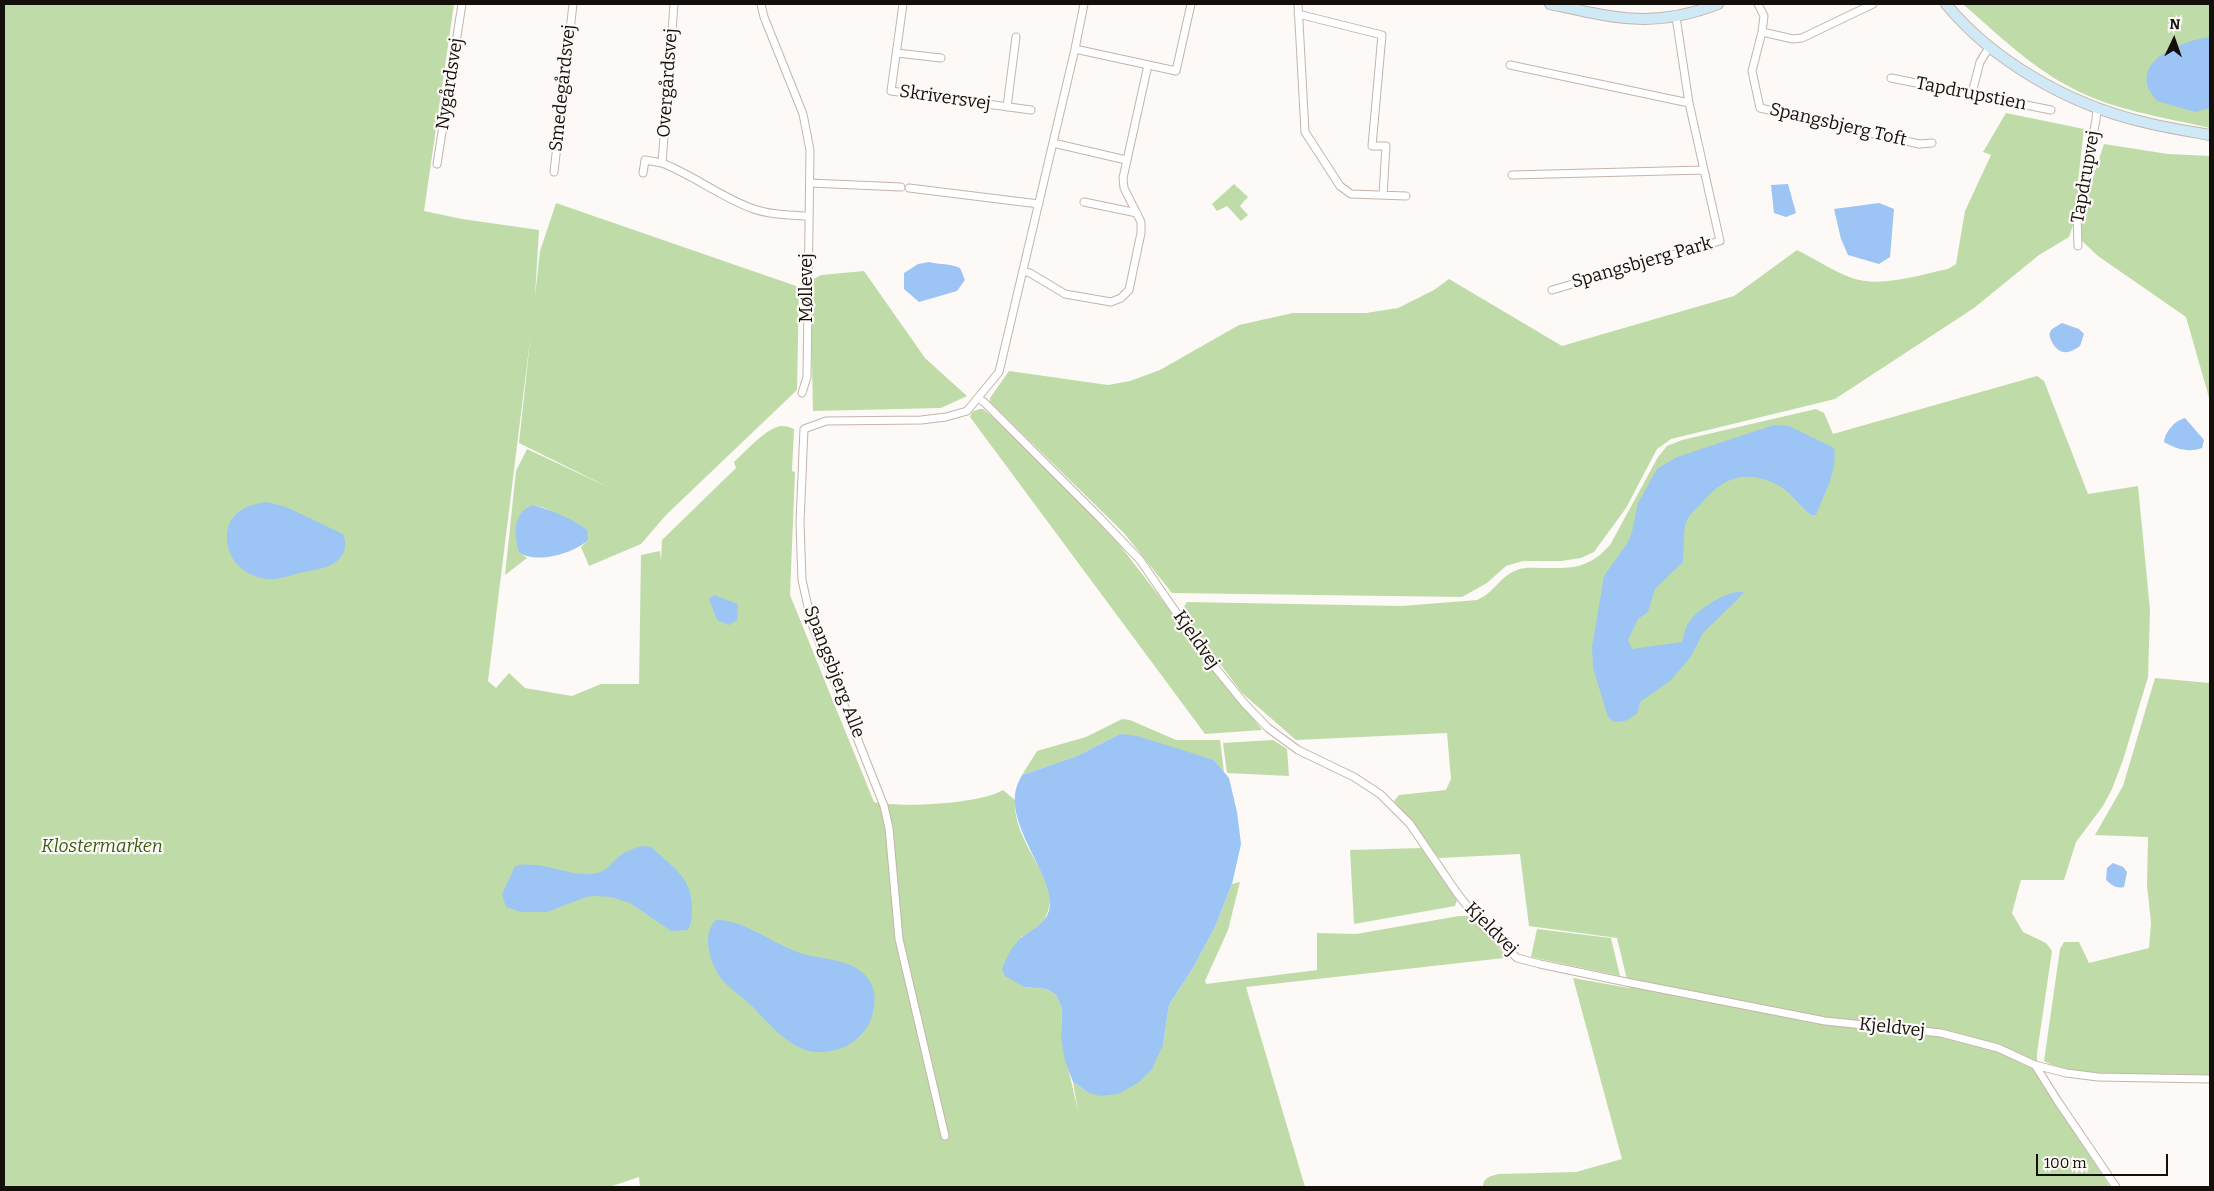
<!DOCTYPE html>
<meta charset="utf-8">
<style>
body{margin:0}
#map{position:relative;width:2214px;height:1191px;overflow:hidden;background:#fcf9f7;font-family:Bitter,serif}
canvas{display:block}
.frame{position:absolute;inset:0;border:5px solid #150f0c;pointer-events:none}
.north{position:absolute;left:2149px;top:15px;width:50px;height:50px;-webkit-text-stroke:4px #fcf9f7;paint-order:stroke;rotate:3deg;font-size:14px;font-weight:700;line-height:20px;text-align:center;color:#150f0c}
.north::after{content:'';display:block;margin:auto;width:18px;height:22px;background:#150f0c;clip-path:polygon(50% 0,100% 100%,50% 72%,0 100%)}
.scale{position:absolute;left:2036px;top:1154px;width:132px;height:22px;box-sizing:border-box;border:2px solid #150f0c;border-top:0;padding-left:6px;font-size:15px;line-height:18px;white-space:nowrap;color:#150f0c;-webkit-text-stroke:4px #fcf9f7;paint-order:stroke}
</style>
<div id="map">
<canvas width="2214" height="1191"></canvas>
<div class="frame"></div>
<div class="north">N</div>
<div class="scale">100 m</div>
</div>
<script>
const ctx = document.querySelector('canvas').getContext('2d');
ctx.lineJoin = 'round';
function fill(path, color) { ctx.fillStyle = color; ctx.fill(path, 'evenodd'); }
function stroke(path, color, width, dash) { ctx.strokeStyle = color; ctx.lineWidth = width; ctx.lineCap = dash ? 'butt' : 'round'; ctx.setLineDash(dash || []); ctx.stroke(path); }
function label(font, color, halo, rows, align = 'center') {
  ctx.font = font + ' Bitter,serif'; ctx.lineWidth = 4.5; ctx.setLineDash([]); ctx.textBaseline = 'middle'; ctx.strokeStyle = halo; ctx.fillStyle = color; for (const [text, x, y, turn = 0] of rows) {
    ctx.save(); ctx.translate(x, y); ctx.rotate((+turn || 0) * Math.PI / 180); ctx.textAlign = isNaN(turn) ? turn : align; if (halo) ctx.strokeText(text, 0, 0); ctx.fillText(text, 0, 0); ctx.restore();
  }
}
fill(new Path2D(`
 M4,4H454L424,211L462,219L539,230L535,296L540,251L556,203L799,287L797,390L666,515L641,544L589,566L581,547L588,540L580,525L545,508L533,505L519,552L527,558L505,575L516,471L527,449L612,489L519,443L531,332L488,681L496,688L509,673L525,688L572,696L601,684H639L641,555L660,551L661,561L662,540L736,468L734,462C745,452 768,426 782,426C786,426 790,427 794,429L792,471L795,472L790,595L874,802C901,808 980,804 1003,790L1015,800C1013,832 1038,860 1049,889C1053,901 1047,919 1038,928C1033,932 1026,934 1021,937L1024,987L1047,989L1056,995L1062,1008L1061,1037L1078,1111L1073,1082L1089,1093L1163,1045L1169,1005L1193,968L1215,927L1232,884L1240,882L1228,930L1205,981L1206,984L1317,970V933L1356,934L1459,916H1468L1504,953V958L1246,987L1305,1187H640L639,1177L609,1187H4Z
 M1963,4H2210V128C2163,117 2111,110 2068,86C2029,65 1996,33 1963,4Z
 M2006,113L2084,129L2073,225L2069,237L2039,255L1974,308L1835,399L1671,439L1657,449L1626,508L1594,552L1581,558L1561,561H1523L1506,566L1487,583L1462,597L1172,593L1124,533L990,402V398L1009,371L1108,385L1130,381L1160,370L1239,325L1293,313H1366L1398,308L1434,290L1449,279L1562,346L1734,296L1797,250C1815,259 1833,271 1852,278C1881,288 1919,275 1948,269L1956,264L1965,211L1991,155L1983,152Z
 M2104,144L2168,154L2210,156V401L2186,317L2098,256L2082,241L2080,217Z
 M1234,184L1248,197L1240,206L1248,215L1241,221L1227,206L1217,211L1212,204Z
 M864,271L925,358L967,396L941,408L813,411L810,281L821,275Z
 M2037,376L2044,381L2088,494L2138,486L2150,610L2148,677L2123,760L2112,789L2103,806L2076,842L2064,880H2021L2012,913L2023,932L2046,943L2052,951L2037,1053V1073L2110,1187H1483C1483,1177 1491,1176 1499,1174L1576,1172L1622,1159L1573,978L1629,988L1617,938L1529,926L1520,854L1439,858L1394,801L1399,795L1446,790L1451,779L1447,733L1296,740L1242,693L1181,612L1187,602L1402,606L1477,600C1494,593 1500,576 1517,570C1524,567 1533,568 1540,568C1572,568 1587,570 1610,545L1658,457L1667,446L1682,440L1816,409L1824,413L1833,434Z
 M979,409H983L994,418L1109,531L1262,730L1205,734L970,417L972,412Z
 M2155,678L2210,683V1075C2175,1074 2070,1078 2044,1061L2060,949L2064,942H2079L2089,963L2149,948L2151,923L2147,885L2148,837L2095,835L2123,786Z
 M1122,719L1130,720L1176,740H1220L1224,772L1214,760L1120,734L1077,756L1022,775L1037,751L1086,737Z
 M1273,740L1287,749L1289,776L1227,773L1223,743Z
 M1421,848L1456,896L1457,900L1455,906L1354,924L1350,850Z
 M1537,929L1611,938L1620,976L1531,957Z`), '#bfdca8');
fill(new Path2D(`
 M2210,37V108L2195,112L2157,101C2153,96 2148,90 2147,84C2142,54 2188,40 2210,37Z
 M1788,184L1796,213L1786,217L1774,213L1771,185Z
 M1879,203L1894,209L1890,257L1879,264L1848,255L1841,239L1834,209Z
 M929,262C940,265 950,263 960,268L965,280L957,291L919,302L904,289V273L918,264Z
 M2062,323L2079,329L2084,334L2080,346C2068,355 2058,355 2051,340C2049,335 2049,333 2052,329Z
 M2185,418L2204,440L2202,448C2189,453 2176,449 2164,442C2165,432 2174,421 2185,418Z
 M1774,425L1789,426L1834,448C1838,471 1824,494 1816,515H1811C1798,505 1790,490 1774,483C1741,469 1721,480 1700,505C1696,509 1690,514 1687,520C1683,527 1684,552 1683,562L1655,589L1648,612L1638,619L1628,640L1632,649L1682,642C1684,636 1685,628 1689,622C1698,609 1728,589 1744,592L1737,600L1703,633L1690,658L1670,681L1640,702L1637,714L1625,721L1614,722L1608,717L1593,668L1592,647L1604,576L1628,542L1632,532L1638,503L1657,469L1677,457Z
 M267,502L286,507L343,534C347,544 345,555 337,561C329,568 314,570 304,572C295,574 284,578 274,579C246,581 221,557 228,528C233,510 250,504 267,502Z
 M533,505C551,510 572,518 587,530L588,540C575,553 535,565 519,552C514,534 512,513 533,505Z
 M714,595L738,604L737,620L729,625L717,620L709,599Z
 M1120,734L1137,736L1214,760L1229,778L1237,812L1241,844L1232,884L1215,927L1193,968L1169,1005L1163,1045L1152,1069L1138,1083L1118,1094L1100,1096L1089,1093L1073,1082L1065,1061L1061,1037L1062,1008L1056,995L1047,989L1024,987L1005,976L1002,969C1007,957 1012,945 1022,937C1033,929 1044,925 1049,911C1059,882 1006,829 1016,789C1017,784 1020,779 1022,775L1077,756Z
 M644,846L651,847C671,866 692,877 692,907C692,915 692,922 688,930L671,931L630,903L611,897L595,896L586,897L547,912H521L506,907L502,894L515,866C544,859 570,879 597,873C608,871 613,860 622,854C629,850 636,847 644,846Z
 M2113,863L2123,867L2127,872L2124,887C2116,889 2112,885 2106,880L2107,868Z
 M716,920C743,919 775,945 800,953C822,960 847,958 864,974C877,987 876,1000 872,1016C869,1029 855,1043 842,1048C829,1052 818,1054 805,1050C784,1042 768,1023 753,1007C744,998 733,991 724,982C711,967 700,935 716,920Z`), '#9cc4f4');
const street = new Path2D(`
 M674,4L662,163C693,175 719,196 751,208C769,215 789,215 808,216
 M761,4L764,17L803,114L810,150L807,377L802,393
 M903,4L891,91L1031,110
 M1298,4L1305,132L1340,186L1351,194L1406,196
 M1758,4L1764,16L1762,32L1793,39L1802,38L1873,4
 M1298,14L1382,35L1372,146H1386L1383,195
 M1762,32L1752,71L1760,108L1919,144L1932,143
 M1075,49L1176,71L1191,4
 M897,53L941,58
 M1510,65L1689,103
 M1891,78L2051,110
 M1972,93L1980,62L1990,46
 M1007,107L1016,37
 M1053,143L1126,160
 M437,164L462,4
 M554,172L573,4
 M643,173L645,160L662,163
 M1512,175L1703,170
 M810,183L901,187
 M909,188L1039,204
 M1084,202L1137,213
 M2078,246L2077,214L2096,120L2097,108
 M1023,271L1030,273L1065,294L1111,302L1121,298L1129,290L1141,233V222L1124,188L1123,178L1148,65
 M1552,290L1720,241L1689,103L1676,17
 M979,399L984,402L1100,518L1140,560L1209,660L1244,703L1268,728L1298,750L1354,777L1380,794L1410,824L1457,893L1482,925L1517,958L1540,964L1626,982L1825,1021L1941,1033L1998,1048L2035,1065L2066,1073L2098,1077L2210,1079
 M2035,1065L2057,1100L2116,1187
 M945,1136L899,939L889,828L884,806L812,624L802,580L800,523L804,429L826,421L921,420L946,417L967,411L999,372L1075,49L1084,4`);
const secondary = new Path2D(`
 M1550,4C1614,18 1654,29 1718,4
 M1946,4C1993,61 2067,103 2139,121C2162,127 2187,131 2210,135`);
stroke(street, '#c5b4ab', 9);
stroke(secondary, '#c5b4ab', 12);
stroke(street, '#fff', 7);
stroke(secondary, '#cfe9f6', 10);
label('18px', '#150f0c', '#fcf9f7', [
 ["Overgårdsvej",668,83,-86],
 ["Nygårdsvej",450,84,-81],
 ["Smedegårdsvej",563,88,-84],
 ["Tapdrupstien",1971,94,11],
 ["Skriversvej",945,98,8],
 ["Spangsbjerg Toft",1838,125,13],
 ["Tapdrupvej",2086,177,-80],
 ["Spangsbjerg Park",1642,263,-16],
 ["Møllevej",807,288,-90],
 ["Kjeldvej",1196,640,55],
 ["Spangsbjerg Alle",834,672,69],
 ["Kjeldvej",1491,929,45],
 ["Kjeldvej",1892,1028,6]
]);
label('italic 18px', '#395d0f', '#fcf9f7', [
 ["Klostermarken",102,847]
]);
</script>
